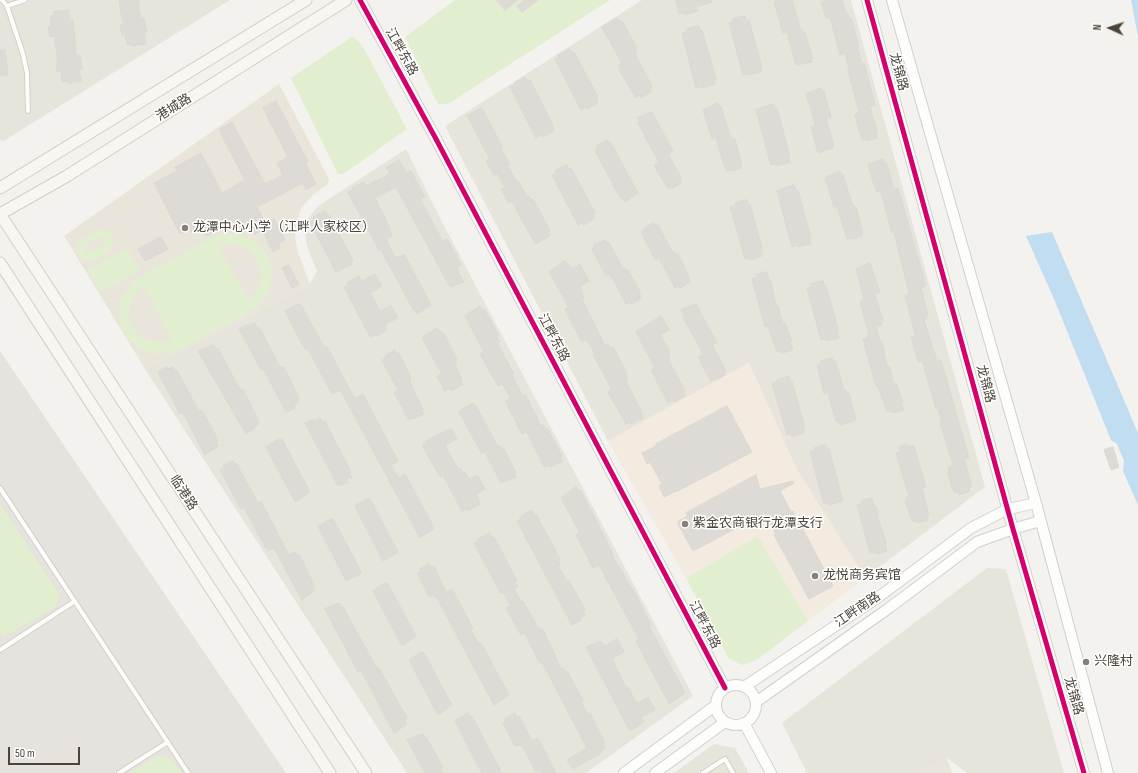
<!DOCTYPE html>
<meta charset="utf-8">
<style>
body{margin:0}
#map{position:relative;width:1138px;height:773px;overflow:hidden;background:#f4f2ee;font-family:"Sofia Sans Condensed",sans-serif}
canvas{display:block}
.north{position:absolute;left:1090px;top:8px;width:40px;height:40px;-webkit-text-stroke:3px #fff;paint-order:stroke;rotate:273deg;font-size:11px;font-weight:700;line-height:16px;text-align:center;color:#4b4439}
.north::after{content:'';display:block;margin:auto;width:14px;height:18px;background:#4b4439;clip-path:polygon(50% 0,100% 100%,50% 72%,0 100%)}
.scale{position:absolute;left:8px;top:747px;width:72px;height:18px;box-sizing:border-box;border:2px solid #4b4439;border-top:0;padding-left:5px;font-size:12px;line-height:14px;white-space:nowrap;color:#4b4439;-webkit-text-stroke:3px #fff;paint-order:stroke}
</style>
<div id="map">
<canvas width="1138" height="773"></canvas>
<div class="north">N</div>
<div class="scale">50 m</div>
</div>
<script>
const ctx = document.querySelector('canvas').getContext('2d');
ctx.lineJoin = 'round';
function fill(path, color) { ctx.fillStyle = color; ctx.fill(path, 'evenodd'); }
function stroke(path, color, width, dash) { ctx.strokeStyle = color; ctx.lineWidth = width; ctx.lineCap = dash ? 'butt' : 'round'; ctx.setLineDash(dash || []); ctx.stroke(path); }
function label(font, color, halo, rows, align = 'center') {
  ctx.font = font + ' "Sofia Sans Condensed","Noto Sans SC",sans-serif'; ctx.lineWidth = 3; ctx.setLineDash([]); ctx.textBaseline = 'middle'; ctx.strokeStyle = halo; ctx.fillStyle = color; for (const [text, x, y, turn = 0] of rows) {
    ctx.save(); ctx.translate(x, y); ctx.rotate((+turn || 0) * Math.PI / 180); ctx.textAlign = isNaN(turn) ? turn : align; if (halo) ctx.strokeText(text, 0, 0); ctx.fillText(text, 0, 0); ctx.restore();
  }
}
fill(new Path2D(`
 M0,0H230L2,142L0,139Z
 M642,0H851L985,487L865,578L796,468L749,363L608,441L445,126Z
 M406,149L442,222L693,696L586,773H407L145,369L310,284L317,271L308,250L305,234L308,219L318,206Z
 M987,568L1006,569L1064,773H967L947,758L921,773H807L782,723Z
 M714,744L735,748L749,773H674Z`), '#e7e4dc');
fill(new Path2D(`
 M749,363L796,468L865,578L808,621L758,536L686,578L608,441Z`), '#f3ebdf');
fill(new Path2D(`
 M0,351L286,773H0Z`), '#e6e2de');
fill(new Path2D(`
 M279,84L329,179L328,184L313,195L302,207L297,221L295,237L298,253L310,284L145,369L64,236Z
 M947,758L952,773H921Z`), '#eae5da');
fill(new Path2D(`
 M455,0H610L448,104H438L405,37Z
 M353,36L362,45L407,129L343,174H338L291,78Z
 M105,229L113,235C120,253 83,272 76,251L79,241L98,230ZM100,237L105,239L104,245L89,253L84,251L85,245Z
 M229,233C270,235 287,278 257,308L178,351L164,354L150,353L138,348L127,339L121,326L118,312L121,298L133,281L214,236ZM232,244C261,247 272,282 248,300L219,247ZM143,287H144L172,340C135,353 113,310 143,287Z
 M128,248L140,271L100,292L88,269Z
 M0,503L60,595L55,607L4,637L0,632Z
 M758,536L808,621L757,660L742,665L729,659L686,578Z
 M156,756C170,753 175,763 182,773H130Z`), '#e1eecf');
fill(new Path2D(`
 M72,611L150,729L152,735L151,742L146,749L108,773H0V658Z`), '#e6e3df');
fill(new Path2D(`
 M1131,0H1138V37Z
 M1052,232L1138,433V505L1123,471L1124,461L1117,444L1111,440L1054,299L1026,236Z`), '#c0ddf1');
const building = new Path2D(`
 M138,0L141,19L144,18L147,32H144L146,44L132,46V44L127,45L125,34L122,35L120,25H123L119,1Z
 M497,0H518L505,10Z
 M525,0H538L522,12L517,6Z
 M676,0H711L712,2L696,7L698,11L685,15L684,13L679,14Z
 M779,0H792L801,30L802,29L803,33L805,32L813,59H811L812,62L796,65L787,32L783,33L774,2Z
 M830,0H842L846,14H848L849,18H851L859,46L857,47L862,64L864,63L875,105L870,107L878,134L876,135L877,138L866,141L865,140H862L855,115L859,112L848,70H849L845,53L840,55L830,17L826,18L821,2Z
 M68,10L70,21L73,20L76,51L77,56L80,55L82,69H79L81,81L68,83V81L62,82L61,71L57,72L56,62H58L54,36L50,37L48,27L51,26L50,16L54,15V12Z
 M745,16L746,20H749L762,67H760L761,72L749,75L748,73L743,75L729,23L734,21L733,19Z
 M618,18L620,22L622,21L637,48L635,49L637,53L635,54L652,86L650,87L652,91L641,98L640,95L636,98L622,75L618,66L622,63L602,27Z
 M699,26L700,31L702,30L716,79L714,80L715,84L702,88V86L696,88L682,33L687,32L686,29Z
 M570,49L572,53L574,52L598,97L596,98L598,103L587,109L586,107L581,110L555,59L559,57L558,55Z
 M5,50L8,75L0,76V51Z
 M525,77L528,81L530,80L553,125L552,126L554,131L542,137L541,135L536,138L510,87L515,85L514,83Z
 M821,88L822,92L824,91L831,117L826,118L834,146H832L833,148L818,153L811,127L815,126V123L806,94Z
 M276,101L308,162L305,163L316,184L306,190L303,183L257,207L266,224L274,219L285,240L278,244L280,248L273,252L262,230L255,234L248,221L243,224L240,218L206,236L201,226L191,232L190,229L180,234L154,183L177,171L175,167L201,153L222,193L245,180L221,134L220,129L232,122L265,184L283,175L277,163L288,157L263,108Z
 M718,103L720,107L721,106L730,136L733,139H735L742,165L740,166L741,168L730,171V170L726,171L716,138L712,139L703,110Z
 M773,104L775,108H777L790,157H788L790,162L777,166V164L771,165L756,110Z
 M482,108L503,148L501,149L510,165L508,166L517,182L518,181L527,197L529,196L531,200L533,199L550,231L548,232L550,236L535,244L512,201L509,203L501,189L505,188L497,173L494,175L486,161L490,159L467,116Z
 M652,112L673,151L668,154L682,179L680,180L681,183L672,189L671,187L668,189L654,165L658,163V161L638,123L640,122L637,118Z
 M608,140L610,144L611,143L638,193L625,202L619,196L595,150L598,148L597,146Z
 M883,159L884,163L886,162L894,189L898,188L901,198L926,286L921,288L928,315L926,316L927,319L924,320L937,361L941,360L969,458L964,459L972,487H969L970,491L959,495L958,492L955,493L952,489L948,473L949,472L948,468L953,465L940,423H942L938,409H936L923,363L922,361L918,362L911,337L915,336V334L905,296L909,293L894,232L892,233L881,192L876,191L868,165Z
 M399,160L406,173L411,171L425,197L420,199L443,242L447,239L457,257L461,265L456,268L464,282L450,287L396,187L375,198L391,230L390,231L392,236L386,239L395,257L397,256L398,258L404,254L431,305L417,314L415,310L414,311L381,250H379L348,192L353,190L352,188L364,182L366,186L390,174L386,168Z
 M567,165L569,169L571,168L595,213L593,214L595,218L584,225L582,223L578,225L552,175L556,173L555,171Z
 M840,171L841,175L843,174L852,204H853L854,207H856L863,233L862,234V236L852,239L851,238L847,239L837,206L834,207L825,178Z
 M794,185L796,190H798L811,238L809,239L811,244L798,247V245L792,247L777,191Z
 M747,200L748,205L750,204L763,251H761L762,256L750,260L749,258L745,259L730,207L735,205V203Z
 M325,211L328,216L329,215L353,260L351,261L352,264L336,272L310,222L314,220L313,218Z
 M654,223L656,226L658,225L672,252L674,251L676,255L678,254L690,278L689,279L690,282L680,288L679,286L675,288L659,258L655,260L641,232L645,230L644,229Z
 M161,237L168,249L145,261L138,249Z
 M605,240L607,243L609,242L623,269L625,268L627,271L628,270L641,294L639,295L641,299L631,304L630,302L626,304L610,274L606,276L592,249L595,247L594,245Z
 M565,261L572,269L580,264L589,281L580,286L583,292L582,293L584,297L582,299L605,346L608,344L611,348L613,347L618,356L627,374L625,375L628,380L626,381L642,413L641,414L643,418L631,424L630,422L626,424L608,392L612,390L593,354L595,353L586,339L582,342L565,310L569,307L549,272Z
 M870,263L880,292L875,294L883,321L881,322L882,325L876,327L880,341L882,340L887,367L889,366L894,384L896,383L903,402H901L904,410L893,413L892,411L887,412L878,386L876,387L863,339L868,338L867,336L869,335L860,302L864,299L856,269Z
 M289,265L299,285L292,288L282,268Z
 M767,272L769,280H771L776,306H778L783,324L785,323L792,341L790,342L793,350L782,353L781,351L777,352L768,326L765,327L752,279L757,277L756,275Z
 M375,274L382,286L370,293L380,311L391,305L398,318L386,324L385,326L387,330L376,336L375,335L370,337L344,287L348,285L347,283L359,276L361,280H363Z
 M823,281L825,286H826L839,332L837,333L839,338L826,341V339L821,340L807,288L812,287L811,284Z
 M298,304L301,305L323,345L325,348L327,347L354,397L356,398L363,394L398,461L391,465L398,478L405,474L426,513L434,528L420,538L341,391L340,390L332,394L308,349L306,350L301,342L285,311Z
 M696,304L717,343L712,345L726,371L724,372L725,375L716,380L715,379L711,381L706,373L698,357L702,355V352L682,315L684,314L681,310Z
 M480,306L482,310L484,309L499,336L497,337L500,342L497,343L514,374L512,375L514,380L523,396L525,394L541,426L543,425L546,429L547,428L562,456H560L563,461L551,467L550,465L544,467L527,432L522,434L505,401L510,399V397L502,384L498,386L480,354L484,352L465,316Z
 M661,316L669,330L660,335L670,352L668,353L670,358L668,359L685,391L683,392L685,396L674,402L673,400L668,403L651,370L655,368L636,332Z
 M255,323L257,328L259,327L279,365L282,368L284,367L299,398L297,399L299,402L294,405L295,408L286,412L264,370L262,371L239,329Z
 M437,328L440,332L442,331L457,359L455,360L457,364L455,365L462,379L460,380L463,384L451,391L450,389L445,391L437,376L442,374L422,338Z
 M214,345L216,349L218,348L238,386L241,390L243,389L258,419L257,420L259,424L254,427L255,428L246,434L198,351Z
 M395,350L397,354L399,353L411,377L409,378L411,381L410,382L423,409L422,410L424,414L413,419L412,418L408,420L402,407L394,392L398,391L397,389L382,360L386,358L385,356Z
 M833,358V362L836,361L844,391L846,390L847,394L849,393L856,419L854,421L840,425L838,421L836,422L828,393L824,394L817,365L821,363V361Z
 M167,367L168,369L173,367L175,371L177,370L197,408L200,411L202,410L218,440L216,441L218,446L205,455L183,413L180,414L158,372Z
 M789,376L790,381H792L805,428H803L804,433L792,437L791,434L787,435L772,383L777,382V380Z
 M473,403L474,406H476L498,447L500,446L502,450L504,449L516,473L514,474L516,477L506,482L505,481L501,483L486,454L485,452L482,454L459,412Z
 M727,406L752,452L676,492V491L664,497L659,486L662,484L650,462L647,464L642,453L656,446V444Z
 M320,418L323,422L325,421L351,472L349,473L352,477L346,479L348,482L338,486L305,423L314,419L315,421Z
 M449,429H452L457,439L445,445L458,469L460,468L463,473L465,472L469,479L477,475L485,489L476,494L480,504L468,511L467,509L462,511L443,475L440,477L422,445L427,442L426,441Z
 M279,439H282L310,492L295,502L266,447Z
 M826,445L828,450L829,449L843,501L829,505V503L824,504L810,452L815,450L814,448Z
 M907,445L908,447L914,445L926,487L922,488L929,516H927L928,520L917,523L916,521L913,522L905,502L907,501L906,497L909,496L896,453L900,452L899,447Z
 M1113,447L1119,467L1111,470L1104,450Z
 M233,461L234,464L236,463L258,503L261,501L289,555L295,552L297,556L299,555L304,564L314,585L313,586L315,590L302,600L274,548L269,551L265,547L244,507L241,509L220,470L224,468L223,466Z
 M756,475L760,489L793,481L794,483L780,491L791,512L793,511L833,586L809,599L774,535L776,534L765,513L693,551L678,524V521L688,516L686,513Z
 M576,487L578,491L580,490L595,518L613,554H612L614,559L636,595L651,625L649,626L685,693L669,704L636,641L639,639L600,567L598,565L593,568L576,535L580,533L561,498Z
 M872,498L874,506H876L879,515L877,516L886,542H885L887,551L876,554L875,552L870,553L857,505L862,504L861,501Z
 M367,499H370L398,552L383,561L355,506Z
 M532,510L535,515L536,514L560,559L558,560L560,565L558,566L567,581L569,580L585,610L583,611L585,615L580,618L581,620L572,625L517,521L521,519L520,517Z
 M331,519H333L361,571L360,574L346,581L318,526Z
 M490,533L492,537H494L517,581L515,582L518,587L514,589L521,602L523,601L538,628L539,627L541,630H543L561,668H563L565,672L567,671L583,700L581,702L588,714L590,713L605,743L603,744L605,748L601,751V753L573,769L567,760L587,748L542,662L540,663L525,634L524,633L521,635L506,608L511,606L503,592L501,594L474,543L479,541L478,539Z
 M429,564L431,568L434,566L446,592L452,589L473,628L470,629L479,644L481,643L509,695L494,705L436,596L434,597L433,595L429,597L417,573L421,571L420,569Z
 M385,583L388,584L416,636L402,646L373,591Z
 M339,603L342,608L343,607L375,665L378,669L379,668L407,718L405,720L407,724L394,733L361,670L358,672L325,609Z
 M617,639L624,652L612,658L626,688L628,687L637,704L648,697L655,710L641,717L644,722L630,731L586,647L601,641L604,646Z
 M422,652L424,653L452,705L438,715L409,660Z
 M468,713L470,717L472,716L502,773H482L478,766L455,721Z
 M515,713L517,717L519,716L532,741L538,738L556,773H541L540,770L536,772L522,745L515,746L503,723L506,721L505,719Z
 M423,734L425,738H427L438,758L443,767L441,768L443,773H425L412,749L407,740Z`);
fill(building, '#dedbd6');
stroke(building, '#dcd9d4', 1);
const service = new Path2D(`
 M2,0L7,6L23,54L27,73L28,111
 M7,6L25,0
 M0,488L188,773
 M0,650L75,601
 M119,773L168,742
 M703,773L725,759L733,773`);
const tertiary = new Path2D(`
 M360,0L436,139L725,688
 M867,0L1013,529L1084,773
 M892,0L1036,503L1108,773
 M716 705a20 20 0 1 1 40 0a20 20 0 1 1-40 0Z
 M744,687L880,596L971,528L1008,509L1036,503
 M756,702L889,608L977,542L1013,529L1040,521
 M744,723L771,773
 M624,773L716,705
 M655,773L725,722`);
const secondary = new Path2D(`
 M0,188L306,0
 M0,214L366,773
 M0,214L67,176L346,0
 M0,263L330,773`);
stroke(service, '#d2d0cb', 6);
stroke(tertiary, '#d2d0cb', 12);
stroke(secondary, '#d3cfc5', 13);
stroke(service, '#fdfdfc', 4);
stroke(tertiary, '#fdfdfc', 10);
stroke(secondary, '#f7f6f1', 11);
stroke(new Path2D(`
 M360,0L436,139L725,688
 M867,0L1013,529L1084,773`), '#d6006c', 5);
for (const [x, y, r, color] of [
 [185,228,4,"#868178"],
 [685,524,4,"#868178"],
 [815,576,4,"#868178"],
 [1086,662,4,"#868178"]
]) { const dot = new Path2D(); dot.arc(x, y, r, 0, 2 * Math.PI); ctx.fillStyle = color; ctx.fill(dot); stroke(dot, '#fff', 1.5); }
label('13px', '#4b4439', '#fff', [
 ["江畔东路",401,52,61],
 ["龙锦路",898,72,75],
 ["港城路",174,108,-32],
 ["江畔东路",553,338,62],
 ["龙锦路",985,384,75],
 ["临港路",183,493,57],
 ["江畔南路",858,610,-34],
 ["江畔东路",704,625,62],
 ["龙锦路",1073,696,74]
]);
label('13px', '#4b4439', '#fff', [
 ["龙潭中心小学（江畔人家校区）",193,228],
 ["紫金农商银行龙潭支行",693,524],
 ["龙悦商务宾馆",823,576],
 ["兴隆村",1094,662]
], 'left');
</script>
